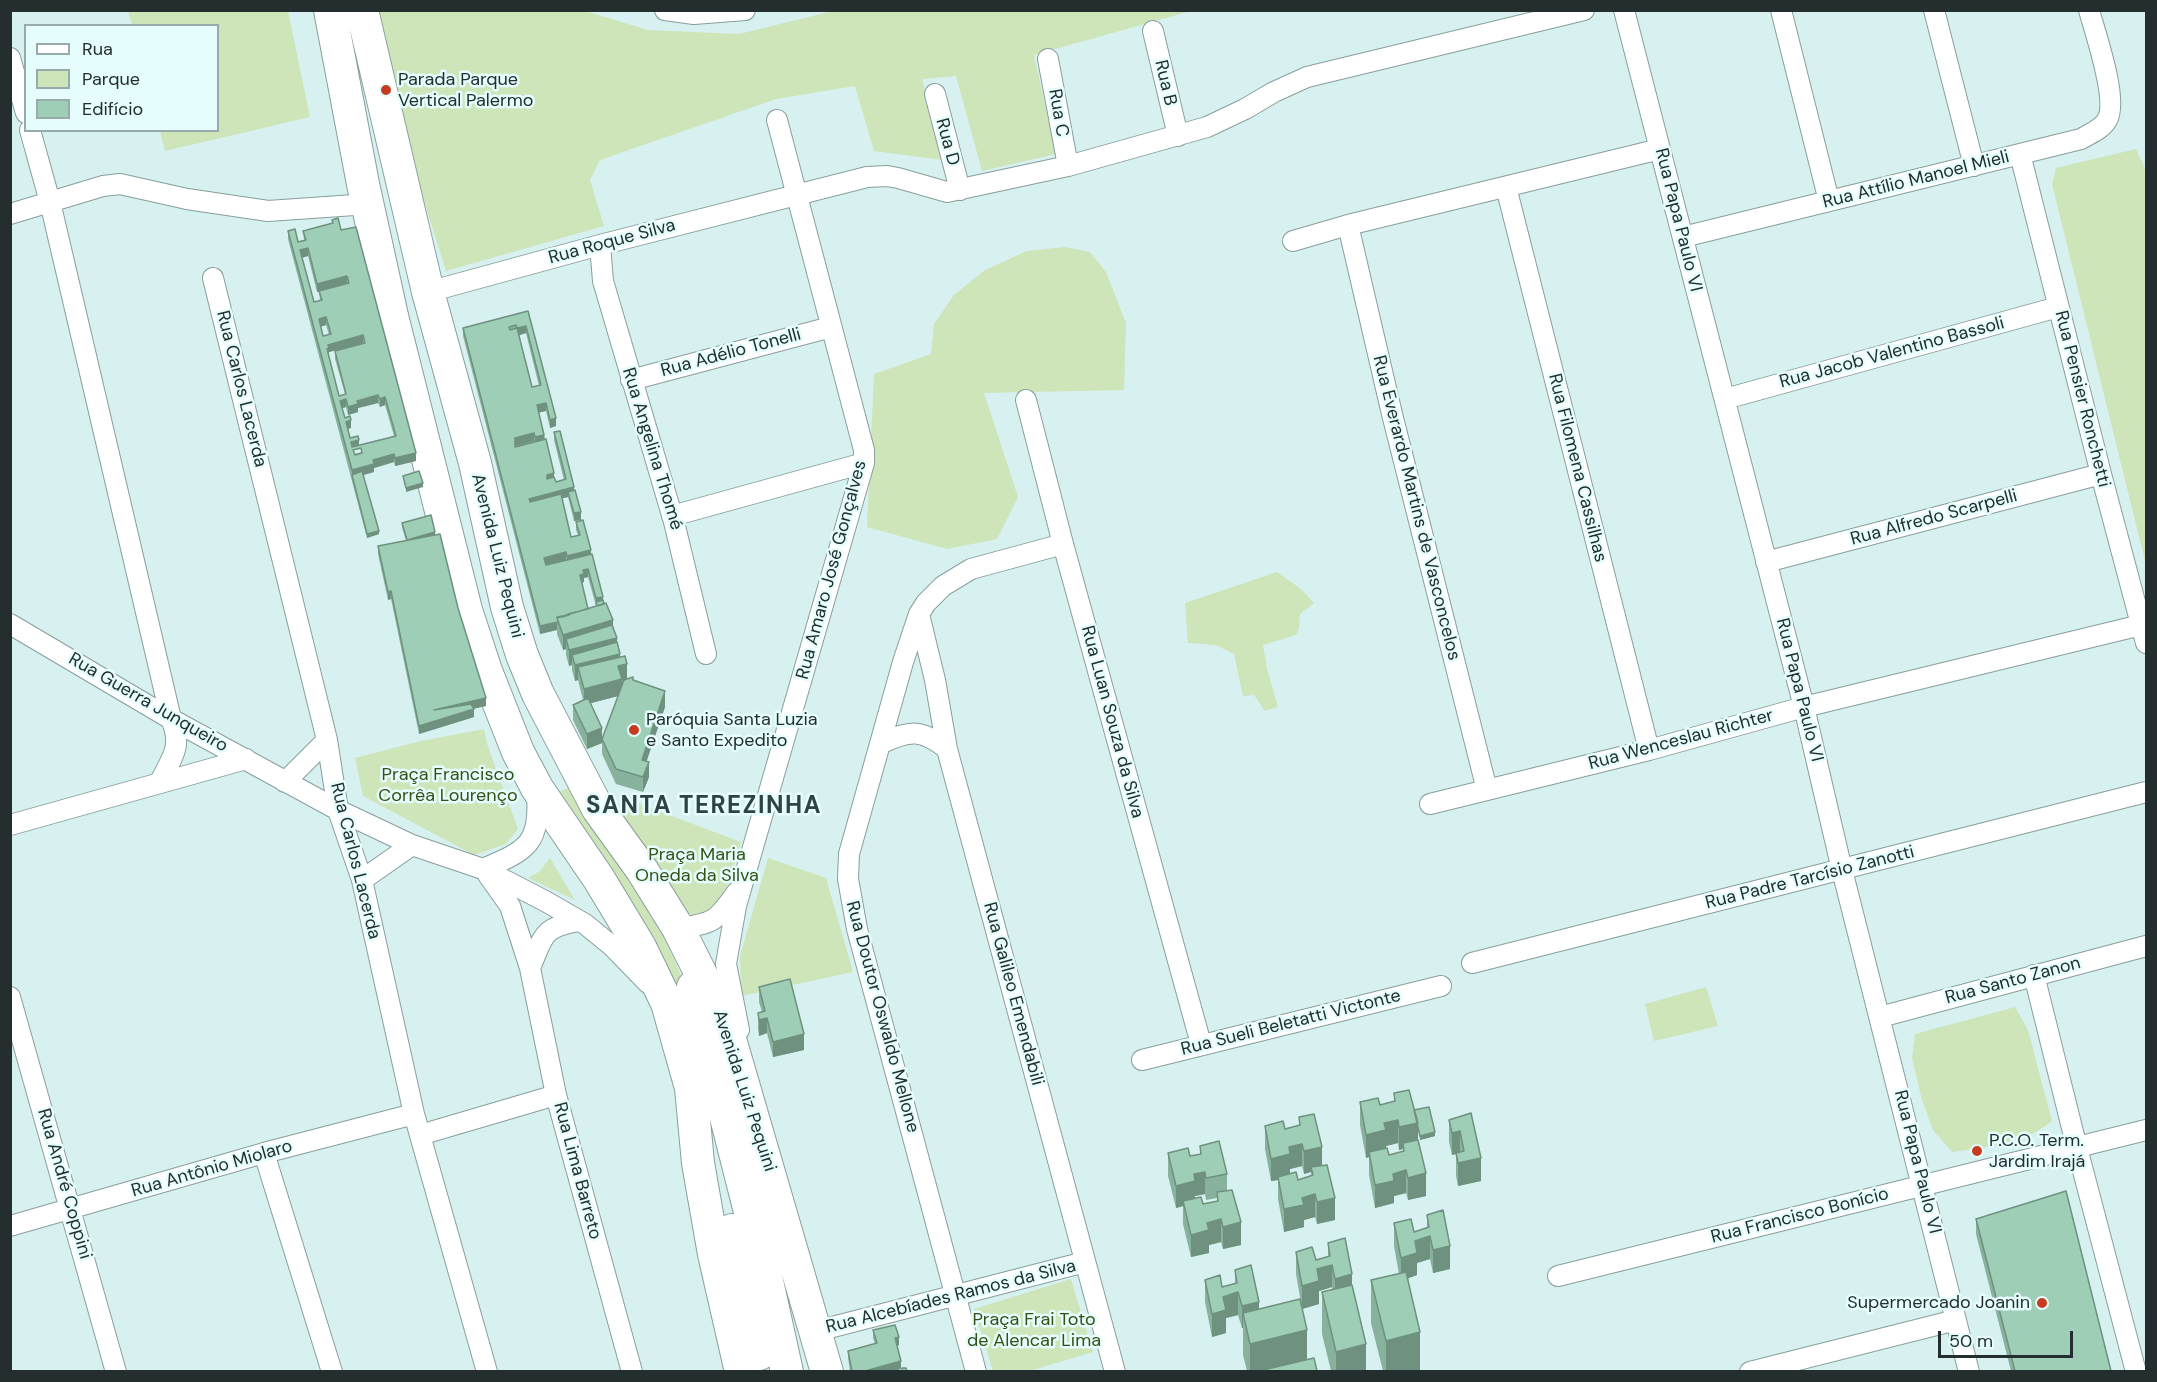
<!DOCTYPE html>
<meta charset="utf-8">
<style>
body{margin:0}
#map{position:relative;width:2157px;height:1382px;overflow:hidden;background:#d7f1f0;font-family:"DM Sans",sans-serif}
canvas{display:block}
.frame{position:absolute;inset:0;border:12px solid #242e2e;pointer-events:none}
.legend{position:absolute;left:24px;top:24px;width:195px;height:108px;box-sizing:border-box;background:#e5fefd;border:2px solid #98abaa;margin:0;padding:8px 10px;list-style:none;font-size:18px;color:#242e2e}
.legend li{display:flex;align-items:center;gap:12px;height:30px}
.legend b{width:30px;border:2px solid #98abaa}
.scale{position:absolute;left:1938px;top:1331px;width:135px;height:27px;box-sizing:border-box;border:3px solid #242e2e;border-top:0;padding-left:8px;font-size:18px;line-height:21px;white-space:nowrap;color:#242e2e;-webkit-text-stroke:4px #e5fefd;paint-order:stroke}
</style>
<div id="map">
<canvas width="2157" height="1382"></canvas>
<div class="frame"></div>
<ul class="legend">
<li><b style="height:8px;background:#fff"></b>Rua</li>
<li><b style="height:16px;background:#cee4b9"></b>Parque</li>
<li><b style="height:16px;background:#9ecfb6"></b>Edifício</li>
</ul>
<div class="scale">50 m</div>
</div>
<script>
const ctx = document.querySelector('canvas').getContext('2d');
ctx.lineJoin = 'round';
function fill(path, color) { ctx.fillStyle = color; ctx.fill(path, 'evenodd'); }
function stroke(path, color, width, dash) { ctx.strokeStyle = color; ctx.lineWidth = width; ctx.lineCap = dash ? 'butt' : 'round'; ctx.setLineDash(dash || []); ctx.stroke(path); }
function label(font, color, halo, rows, align = 'center') {
  ctx.font = font + ' "DM Sans",sans-serif'; ctx.lineWidth = 5; ctx.setLineDash([]); ctx.textBaseline = 'middle'; ctx.strokeStyle = halo; ctx.fillStyle = color; for (const [text, x, y, turn = 0] of rows) {
    ctx.save(); ctx.translate(x, y); ctx.rotate((+turn || 0) * Math.PI / 180); ctx.textAlign = isNaN(turn) ? turn : align; if (halo) ctx.strokeText(text, 0, 0); ctx.fillText(text, 0, 0); ctx.restore();
  }
}
fill(new Path2D(`
 M128,11H288L310,117L165,151L160,131L218,130V26L132,25Z
 M368,11H585L648,30L739,34L833,11H1191L1034,55L1056,154L982,171L956,76L922,79L942,160L874,151L855,86L776,99L600,160L590,180L604,226L446,271L376,48Z
 M2136,149L2146,171V565L2052,184L2056,168Z
 M1065,247L1090,252L1106,272L1126,323L1124,390L984,393L1018,497L997,539L947,549L867,527L874,374L931,354L934,324L954,295L985,270L1027,251Z
 M1277,572L1301,589L1314,603L1300,614L1299,628L1296,635L1263,645L1267,669L1278,707L1265,711L1254,695L1243,696L1234,654L1216,645L1188,643L1185,603Z
 M484,729L487,744L518,829L506,844L474,855L363,796L355,758L421,741Z
 M574,785L664,936L687,990L682,996L658,951L559,792Z
 M621,797L741,842L729,883L714,910L697,915L687,914L617,813Z
 M550,858L575,900L528,878L540,871Z
 M768,858L826,878L853,972L741,996L740,956Z
 M1706,987L1718,1026L1654,1041L1645,1004Z
 M2015,1007L2028,1030L2052,1121C2020,1146 1992,1146 1952,1152L1933,1130L1922,1100L1912,1058L1915,1034Z
 M1071,1279L1093,1352L1029,1371H993L974,1309Z`), '#cee4b9');
const street = new Path2D(`
 M665,10L694,14L745,10
 M1624,10L1804,707L1842,870L1969,1372
 M1781,10L1829,201
 M1934,10L1974,166
 M1153,31L1178,136
 M10,58L26,113
 M1048,59L1068,166
 M935,94L960,190
 M30,130L50,202L171,719C183,747 172,757 160,782
 M2020,154L2101,474L2146,643
 M1506,187L1649,750
 M10,214L103,186L120,184L187,199L268,211L369,204
 M1348,225L1392,414L1487,790
 M1683,237L2081,139C2091,133 2102,129 2107,120C2119,100 2095,33 2089,10
 M1293,241L1348,225L1660,149
 M600,245L603,281L674,522L706,654
 M213,278L327,740L338,810L362,880L414,1114L487,1372
 M428,292L600,245L867,177L887,176L898,178L947,192L1068,166L1207,127L1245,109L1274,92L1307,77L1584,10
 M631,380L831,327
 M1725,399L2058,307
 M1026,400L1063,544L1201,1044
 M672,516L864,463
 M1766,562L2101,474
 M919,614L935,680L947,749L1115,1372
 M10,624L171,719L338,810L412,845L483,869L545,901L585,924L612,946L648,983
 M882,743C910,730 922,729 947,749
 M285,782L327,740
 M1430,804L1649,750L1804,707L2141,625
 M10,825L246,759
 M483,869C528,850 540,844 537,793
 M488,875L510,906L530,968L556,1095L632,1372
 M362,880L412,845
 M678,928C713,924 717,921 737,892
 M1472,963L2146,792
 M530,968C544,936 541,928 578,921
 M2034,975L2077,1148L2136,1372
 M10,997L116,1372
 M1880,1017L2146,946
 M739,1030L726,964L736,906L864,463V450L777,120
 M1142,1060L1441,986
 M420,1135L556,1095
 M264,1153L332,1372
 M10,1226L264,1153L414,1114
 M1558,1276L2146,1130
 M817,1331L1085,1262
 M976,1372L857,929L848,879L849,854L903,662L919,614L926,603L943,586L971,569L1063,544
 M1750,1372L1956,1320`);
const primary = new Path2D(`
 M330,10L363,184L392,316L466,610L486,671L518,752L537,788L599,879L640,947L667,1003L691,1088L698,1163L714,1254L741,1372
 M362,10L428,292L475,463L507,607L522,655L538,694L598,809L642,870L678,928L725,1022L827,1372
 M693,987L763,1263L787,1372
 M732,1230L759,1354`);
stroke(street, '#879f9e', 22);
stroke(primary, '#879f9e', 34);
stroke(street, '#fff', 20);
stroke(primary, '#fff', 32);
fill(new Path2D(`
 M332,220L341,230L416,461L395,466L394,462L374,468V472L363,475L379,534L367,538L288,239V231L298,242L304,240L303,231L332,223ZM308,256L317,292L347,284L319,291L320,301L314,302L302,258ZM326,325L329,335L323,336L320,327ZM363,343L335,351V359L345,394L339,396L328,356L329,352ZM378,403L380,407L385,405L394,436L359,445L350,438L348,429L351,428L345,418L342,408L346,407L348,415L358,412V408ZM361,448L362,452L354,454L353,450Z
 M528,311L556,426L550,428L546,411L539,412L554,477L556,482L564,480L554,440V432L574,491L581,520L574,521L568,497L562,498L571,537L578,535L576,530V522L591,554L603,600L613,625L620,657L627,679L633,680L665,707L646,761L649,777L643,792L616,784L602,754V739L618,696L590,703L602,743L587,749L573,720V705L583,700L578,680L575,681L572,670V665L569,666L566,655V649L563,650L557,634V630L540,634L463,336V328ZM526,333L539,386L532,387L519,335ZM588,577L596,606L588,609L582,583L584,582V578Z
 M402,523L435,535L458,608L486,706L474,708V717L419,734L391,599L388,600L378,554V546L406,541L402,527Z
 M759,987L804,1050L773,1057L767,1033L759,1036L758,1029V1013L762,1012L759,1002Z
 M1394,1093L1414,1110L1435,1136L1420,1140L1418,1128V1141L1426,1196L1408,1200L1406,1193L1394,1196V1203L1375,1208L1369,1175V1157L1366,1158L1360,1125V1102L1380,1105L1394,1101ZM1398,1143L1399,1150L1403,1149V1152L1389,1155L1386,1146Z
 M1471,1113L1481,1181L1458,1186L1456,1176V1154L1452,1155L1449,1142V1120Z
 M1299,1117L1322,1166L1335,1220L1317,1224L1315,1217L1304,1220V1227L1284,1232L1278,1199V1180L1271,1181L1265,1149V1126L1285,1129L1299,1125ZM1302,1166L1304,1174L1311,1172V1176L1298,1180L1290,1173V1169Z
 M1200,1146L1227,1174V1191L1241,1245L1223,1249L1221,1242L1209,1245V1253L1191,1257L1183,1224V1206L1176,1208L1168,1176V1153L1190,1156L1200,1154ZM1205,1194L1206,1200L1217,1198V1201L1203,1204L1195,1198V1196Z
 M1427,1215L1450,1269L1433,1273L1430,1259L1417,1263V1275L1408,1278L1420,1371H1383L1371,1323V1280L1399,1274L1394,1246V1223L1414,1232L1427,1228Z
 M1976,1219L2111,1371H2011L1976,1234Z
 M1328,1243L1352,1285L1366,1371H1331L1322,1334V1292L1332,1289V1287L1319,1291V1304L1302,1309L1296,1274V1252L1316,1260L1328,1256Z
 M1235,1270L1259,1309L1307,1360L1317,1371H1247L1243,1355V1328H1242L1238,1315L1226,1318V1333L1212,1337L1205,1302V1280L1222,1287L1235,1283Z
 M873,1330L899,1345L897,1346L901,1369L895,1371H896H850L848,1358V1351L875,1344L873,1338Z`), '#88b29d');
fill(new Path2D(`
 M308,248V256L300,258V250Z
 M347,276V283L317,292V284Z
 M326,317V325L319,327V319Z
 M526,326V333L517,336V328Z
 M363,335V343L329,352V356L327,357V349L328,345Z
 M378,395V403L358,408V412L348,415V407L357,401Z
 M385,397V405L380,407V399Z
 M346,399V407L340,409V401Z
 M546,403V411L537,413V405Z
 M556,418V426L550,428V420Z
 M351,420V428L346,429V422Z
 M534,433V441L515,446V438Z
 M544,435V443L535,445V437Z
 M359,440V448L351,450V442Z
 M416,453V461L395,466V458Z
 M394,454V462L374,468V472L353,478L352,475V478V470L373,460Z
 M554,473V481L547,483V475Z
 M423,483V487L406,492V488Z
 M574,487V495L568,492V497L529,507V499Z
 M581,512V520L574,521V513Z
 M379,531V534L367,538V534Z
 M435,532V536L407,544V540Z
 M591,550V558L567,564V556Z
 M566,552V560L544,566V558Z
 M588,569V577L584,578V582L580,583V575L583,570Z
 M391,591V599L388,600V592Z
 M603,597V604L596,602V598Z
 M562,616V624L557,618V630L540,634V626L557,617Z
 M613,620V636L566,639V649L563,650V635Z
 M617,638V653L572,655V665L569,666V650Z
 M620,654V666L627,664V679L622,681V695L584,705V689L578,667V680L575,681V665Z
 M665,691V707L642,775V760Z
 M486,698V706L434,718V710Z
 M474,709V717L419,734V726Z
 M602,728V743L587,749V734Z
 M649,762V777L643,792V777Z
 M767,1018V1033L759,1036V1020Z
 M804,1034V1050L773,1057V1042Z
 M1398,1120V1143L1386,1146V1153L1369,1152V1157L1366,1158V1135L1384,1123Z
 M1418,1123V1146L1403,1143V1149L1399,1150V1127Z
 M1460,1131V1153L1452,1155V1133Z
 M1435,1132V1136L1420,1140V1136Z
 M1302,1144V1166L1290,1169V1177H1278V1180L1271,1181V1159L1289,1147Z
 M1322,1147V1169L1311,1167V1172L1304,1174V1151Z
 M1481,1158V1181L1458,1186V1163Z
 M1406,1170V1193L1394,1196V1203L1375,1208V1185L1393,1174Z
 M1205,1172V1194L1195,1196V1204L1183,1201V1206L1176,1208V1186L1194,1174Z
 M1426,1173V1196L1408,1200V1178Z
 M1315,1194V1217L1304,1220V1227L1284,1232V1209L1302,1198Z
 M1335,1198V1220L1317,1224V1202Z
 M1221,1219V1242L1209,1245V1253L1191,1257V1235L1207,1223Z
 M1241,1222V1245L1223,1249V1227Z
 M1430,1236V1259L1417,1263V1275L1401,1281V1258L1415,1241Z
 M1450,1246V1269L1433,1273V1250Z
 M1332,1265V1287L1319,1291V1304L1302,1309V1286L1317,1269Z
 M1352,1274V1297L1335,1301V1279Z
 M1238,1292V1315L1226,1318V1333L1212,1337V1314L1223,1297Z
 M1259,1302V1324L1243,1313V1328H1242V1306Z
 M1307,1330V1371H1250V1344Z
 M1420,1332V1371H1386V1341Z
 M899,1337V1345L895,1346V1338Z
 M1366,1344V1371H1336V1352Z
 M901,1361V1369L892,1371H865Z`), '#6f917f');
const building = new Path2D(`
 M338,218L341,230L356,227L416,453L395,458L394,454L373,460L374,464L352,470L288,231L295,229L298,242L306,240L303,231L333,223L332,220ZM308,248L317,284L347,276L349,283L319,291L322,300L314,302L300,250ZM326,317L331,334L323,336L319,319ZM363,335L365,343L335,351L346,394L339,396L327,349L329,348L328,345ZM378,395L380,399L385,397L396,436L352,447L351,442L359,440L358,436L350,438L346,422L351,420L350,416L345,418L340,401L346,399L348,407L358,404L357,401ZM361,448L362,453L355,455L353,450Z
 M528,311L556,418L550,420L546,403L537,405L544,435L535,437L534,433L515,438V447L546,439L554,473L547,475V479L554,477L556,482L566,479L554,432L560,431L574,487L529,499L530,502L561,494L571,537L580,535L576,522L583,520L591,550L567,556L566,552L544,558L546,565L592,554L603,597L596,598L588,569L583,570L584,574L580,575L588,609L568,614L569,615L562,617V616L557,617L558,622L540,626L463,328ZM516,325L517,328L510,330L509,327ZM526,326L541,385L532,387L517,328Z
 M362,471L379,531L367,534L352,475Z
 M419,471L423,483L406,488L403,476Z
 M575,490L581,512L574,513L568,492Z
 M431,515L435,532L407,540L402,523Z
 M440,534L458,608L486,698L434,710L471,704L474,709L419,726L391,591L388,592L378,546Z
 M603,600L604,604L597,606L596,602Z
 M606,603L613,620L563,635L557,618Z
 M612,625L617,638L569,650L566,639Z
 M617,642L620,654L575,665L572,655Z
 M625,656L627,664L618,666L622,679L584,689L578,667Z
 M633,677V680L665,691L642,760L649,762L643,777L616,769L602,739L624,680Z
 M588,698L602,728L587,734L573,705Z
 M790,979L804,1034L773,1042L767,1018L759,1020L758,1013L765,1011L759,987Z
 M1409,1090L1418,1123L1399,1127L1398,1120L1384,1123L1386,1130L1366,1135L1360,1102L1378,1098L1380,1105L1395,1101L1394,1093Z
 M1429,1107L1435,1132L1420,1136L1414,1110Z
 M1471,1113L1481,1158L1458,1163L1456,1153L1464,1151L1460,1131L1452,1133L1449,1120Z
 M1314,1114L1322,1147L1304,1151L1302,1144L1289,1147L1290,1154L1271,1159L1265,1126L1283,1121L1285,1129L1300,1125L1299,1117Z
 M1418,1140L1426,1173L1408,1178L1406,1170L1393,1174L1394,1181L1375,1185L1369,1152L1387,1148L1389,1155L1404,1151L1403,1143Z
 M1219,1141L1227,1174L1206,1178L1205,1172L1194,1174L1195,1181L1176,1186L1168,1153L1188,1148L1190,1156L1201,1154L1200,1146Z
 M1327,1165L1335,1198L1317,1202L1315,1194L1302,1198L1304,1205L1284,1209L1278,1177L1296,1172L1298,1180L1313,1175L1311,1167Z
 M1232,1190L1241,1222L1223,1227L1221,1219L1207,1223L1209,1230L1191,1235L1183,1201L1201,1197L1203,1204L1218,1201L1217,1192Z
 M2066,1191L2111,1371H2015L1976,1219Z
 M1443,1210L1450,1246L1433,1250L1430,1236L1415,1241L1417,1253L1401,1258L1394,1223L1411,1219L1414,1232L1429,1227L1427,1215Z
 M1345,1238L1352,1274L1335,1279L1332,1265L1317,1269L1319,1281L1302,1286L1296,1252L1312,1247L1316,1260L1330,1256L1328,1243Z
 M1251,1265L1259,1302L1242,1306L1238,1292L1223,1297L1226,1310L1212,1314L1205,1280L1220,1275L1222,1287L1237,1283L1235,1270Z
 M1406,1272L1420,1332L1386,1341L1371,1280Z
 M1352,1285L1366,1344L1336,1352L1322,1292Z
 M1300,1299L1307,1330L1250,1344L1243,1313Z
 M895,1325L899,1337L895,1338L901,1361L865,1371H866H852L848,1351L877,1343L873,1330Z
 M1314,1358L1317,1371H1259Z
 M902,1368H906L907,1371H902Z`);
fill(building, '#9ecfb6');
stroke(building, '#6f917f', 1.5);
for (const [x, y, r, color] of [
 [386,90,6,"#c63c20"],
 [634,730,6,"#c63c20"],
 [1977,1151,6,"#c63c20"],
 [2042,1303,6,"#c63c20"]
]) { const dot = new Path2D(); dot.arc(x, y, r, 0, 2 * Math.PI); ctx.fillStyle = color; ctx.fill(dot); stroke(dot, '#e5fefd', 2); }
label('18px', '#242e2e', '#e5fefd', [
 ["Parada Parque",398,80],
 ["Vertical Palermo",398,101],
 ["Paróquia Santa Luzia",646,720],
 ["e Santo Expedito",646,741],
 ["P.C.O. Term.",1989,1141],
 ["Jardim Irajá",1989,1162],
 ["Supermercado Joanin",2030,1303,"right"]
], 'left');
label('18px', '#242e2e', '#e5fefd', [
 ["Rua B",1165,83,77],
 ["Rua C",1058,113,80],
 ["Rua D",947,142,75],
 ["Rua Attílio Manoel Mieli",1916,180,-14],
 ["Rua Papa Paulo VI",1678,220,76],
 ["Rua Roque Silva",612,242,-15],
 ["Rua Adélio Tonelli",731,353,-15],
 ["Rua Jacob Valentino Bassoli",1892,353,-15],
 ["Rua Carlos Lacerda",241,389,76],
 ["Rua Pensier Ronchetti",2082,399,76],
 ["Rua Angelina Thomé",652,449,73],
 ["Rua Filomena Cassilhas",1577,468,76],
 ["Rua Everardo Martins de Vasconcelos",1416,508,76],
 ["Rua Alfredo Scarpelli",1934,518,-15],
 ["Avenida Luiz Pequini",497,556,76],
 ["Rua Amaro José Gonçalves",832,570,-75],
 ["Rua Papa Paulo VI",1799,690,76],
 ["Rua Guerra Junqueiro",148,703,30],
 ["Rua Luan Souza da Silva",1112,722,75],
 ["Rua Wenceslau Richter",1681,740,-15],
 ["Rua Carlos Lacerda",355,861,76],
 ["Rua Padre Tarcísio Zanotti",1810,878,-14],
 ["Rua Santo Zanon",2013,981,-15],
 ["Rua Galileo Emendabili",1013,994,75],
 ["Rua Doutor Oswaldo Mellone",882,1017,75],
 ["Rua Sueli Beletatti Victonte",1291,1023,-14],
 ["Avenida Luiz Pequini",744,1091,72],
 ["Rua Papa Paulo VI",1917,1162,76],
 ["Rua Antônio Miolaro",212,1169,-16],
 ["Rua Lima Barreto",577,1171,75],
 ["Rua André Coppini",64,1184,74],
 ["Rua Francisco Bonício",1800,1216,-14],
 ["Rua Alcebíades Ramos da Silva",951,1297,-14]
]);
label('18px', '#355013', '#e5fefd', [
 ["Praça Francisco",448,775],
 ["Corrêa Lourenço",448,796],
 ["Praça Maria",697,855],
 ["Oneda da Silva",697,876],
 ["Praça Frai Toto",1034,1320],
 ["de Alencar Lima",1034,1341]
]);
ctx.letterSpacing = '1.5px';
label('bold 24px', '#2e4343', '#e5fefd', [
 ["SANTA TEREZINHA",704,807]
]);
ctx.letterSpacing = '0px';
</script>
